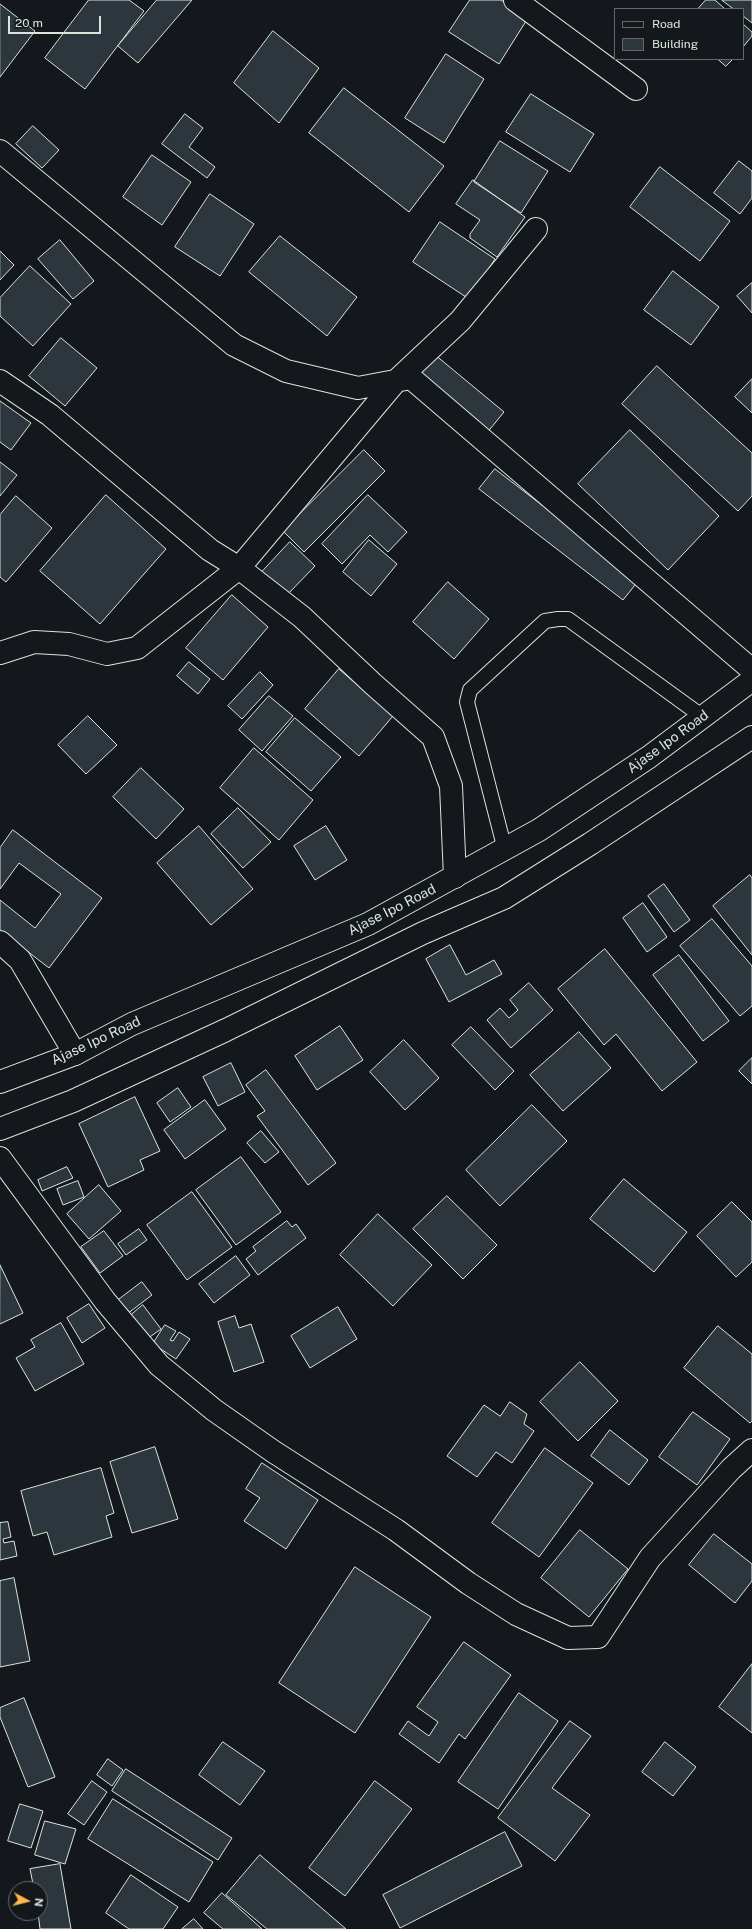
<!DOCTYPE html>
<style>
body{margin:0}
#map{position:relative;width:752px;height:1929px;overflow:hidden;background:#14181c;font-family:"Public Sans",sans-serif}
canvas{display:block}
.legend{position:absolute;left:614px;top:8px;width:130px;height:52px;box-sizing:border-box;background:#14181c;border:1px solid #626a69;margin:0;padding:5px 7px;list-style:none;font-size:12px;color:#d8e6dc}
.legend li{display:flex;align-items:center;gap:8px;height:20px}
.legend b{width:20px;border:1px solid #626a69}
.north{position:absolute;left:8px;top:1881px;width:40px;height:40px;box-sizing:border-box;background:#14181c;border:1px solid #626a69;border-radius:50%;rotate:97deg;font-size:11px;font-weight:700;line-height:16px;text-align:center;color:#d8e6dc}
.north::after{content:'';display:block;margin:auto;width:14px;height:18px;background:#ffb74d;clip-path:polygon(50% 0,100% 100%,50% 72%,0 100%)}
.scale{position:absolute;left:8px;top:16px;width:93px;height:18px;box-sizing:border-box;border:2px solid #d8e6dc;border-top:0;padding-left:5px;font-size:12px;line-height:14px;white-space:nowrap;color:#d8e6dc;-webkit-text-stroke:3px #14181c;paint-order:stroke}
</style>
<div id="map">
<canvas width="752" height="1929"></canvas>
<ul class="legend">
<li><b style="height:5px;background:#14181c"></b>Road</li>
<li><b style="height:11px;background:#2c363c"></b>Building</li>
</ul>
<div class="north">N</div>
<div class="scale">20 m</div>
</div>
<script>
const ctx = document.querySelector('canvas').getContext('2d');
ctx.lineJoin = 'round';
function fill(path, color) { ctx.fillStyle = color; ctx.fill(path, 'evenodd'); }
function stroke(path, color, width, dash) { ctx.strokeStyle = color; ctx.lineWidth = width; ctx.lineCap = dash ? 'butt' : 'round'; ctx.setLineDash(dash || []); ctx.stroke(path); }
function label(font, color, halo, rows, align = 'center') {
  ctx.font = font + ' "Public Sans",sans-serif'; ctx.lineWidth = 3; ctx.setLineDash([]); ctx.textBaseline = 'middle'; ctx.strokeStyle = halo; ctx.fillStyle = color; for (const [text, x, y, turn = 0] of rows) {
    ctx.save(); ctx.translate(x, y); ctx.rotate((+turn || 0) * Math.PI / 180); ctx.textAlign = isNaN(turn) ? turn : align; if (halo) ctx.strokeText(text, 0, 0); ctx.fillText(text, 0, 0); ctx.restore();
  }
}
const building = new Path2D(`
 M89,0H129L144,11L85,89L45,58Z
 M157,0H192L138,63L118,46Z
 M470,0H501L528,18L499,64L449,32Z
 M706,0H715L725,9H698Z
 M722,0H752V23L743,16V9H734Z
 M0,4L35,31L0,77Z
 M743,24L752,32V36L743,47Z
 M273,31L319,68L279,123L234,83Z
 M446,54L484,79L444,143L405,118Z
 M718,59H733L726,66Z
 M344,88L444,166L409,212L309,133Z
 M531,94L594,134L570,172L506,132Z
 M185,114L203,128L189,147L215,167L207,178L162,144Z
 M33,126L59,150L42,168L16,144Z
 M500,141L548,171L521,213L474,182Z
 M152,155L191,182L162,225L123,197Z
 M739,161L752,171V198L740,214L714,193Z
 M660,167L730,221L700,261L630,207Z
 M473,180L525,217L497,257L470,238V234L480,220L456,204Z
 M210,194L254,224L220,276L175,247Z
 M440,222L495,259L469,299L413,262Z
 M280,236L357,297L327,336L249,272Z
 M60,240L94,281L73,299L38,259Z
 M0,251L14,265L0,280Z
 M30,266L71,304L33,346L0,316V298Z
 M673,271L719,307L691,345L644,310Z
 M752,283V313L737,296Z
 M61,338L97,368L65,406L29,376Z
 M434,354L504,412L486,434L417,375Z
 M657,366L752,453V496L738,511L622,404Z
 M752,379V413L735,397Z
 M0,401L31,423L11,450L0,442Z
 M630,430L719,516L668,570L578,484Z
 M364,450L385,471L304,552L283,531Z
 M0,462L17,475L0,496Z
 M495,469L639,580L623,600L479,489Z
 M106,495L166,549L100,624L40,571Z
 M368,495L407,532L388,552L370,535L342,564L322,544Z
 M16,496L52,528L6,582L0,577V515Z
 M369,540L397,564L371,596L343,572Z
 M290,542L315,566L286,596L261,573Z
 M448,582L489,619L454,659L413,622Z
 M232,595L268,627L223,680L186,648Z
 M189,662L210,679L198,694L177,676Z
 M339,669L393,716L359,756L305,709Z
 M260,672L273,685L242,719L228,706Z
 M269,696L293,716L262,751L239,730Z
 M88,716L117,745L86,774L58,745Z
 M295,718L341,757L311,791L266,752Z
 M254,748L313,800L279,840L220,788Z
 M141,768L184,809L156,839L113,797Z
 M238,808L271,842L243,868L211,834Z
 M199,826L253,889L211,925L157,863Z
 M326,826L347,860L315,880L294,846Z
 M13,830L102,898L49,968L0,930V900L35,928L61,894L19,863L0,889V848Z
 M750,875L752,878V955L713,906Z
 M664,884L690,920L674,932L648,896Z
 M643,903L667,937L647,952L623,918Z
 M712,919L752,966V1006L740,1016L680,946Z
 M450,945L466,975L494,960L502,974L449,1002L426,959Z
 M605,949L697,1062L662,1091L616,1034L604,1045L558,989Z
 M679,955L729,1021L703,1041L653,975Z
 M529,983L553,1010L511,1048L487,1020L500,1008L509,1018L518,1010L510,1000Z
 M340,1026L363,1060L317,1090L295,1056Z
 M471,1027L514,1071L495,1090L452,1045Z
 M579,1032L611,1068L563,1111L530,1075Z
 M404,1040L439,1078L405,1110L370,1072Z
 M752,1058V1084L739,1071Z
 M231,1063L245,1092L218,1106L203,1077Z
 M266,1070L336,1163L308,1185L257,1116L265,1111L246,1085Z
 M178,1088L191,1107L170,1122L157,1103Z
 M135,1097L160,1151L140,1160L144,1170L108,1187L79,1124Z
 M205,1100L226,1129L185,1159L164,1130Z
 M532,1105L567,1141L500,1206L466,1170Z
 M261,1131L279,1152L265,1163L247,1143Z
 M241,1157L281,1212L236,1245L196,1190Z
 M67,1167L73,1178L42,1191L38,1180Z
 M624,1179L687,1232L654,1272L590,1219Z
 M78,1181L84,1197L63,1205L57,1189Z
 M99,1185L121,1211L89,1239L67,1214Z
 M192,1192L232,1247L187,1280L147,1225Z
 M447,1196L497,1245L463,1279L413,1229Z
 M732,1202L752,1222V1262L736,1277L697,1236Z
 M378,1214L432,1265L393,1306L340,1255Z
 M287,1221L292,1227L296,1224L306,1238L258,1275L246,1259L256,1251L253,1247Z
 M139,1229L147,1240L126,1255L118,1244Z
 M104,1231L123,1256L100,1273L81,1247Z
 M236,1256L250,1275L214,1303L199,1284Z
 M0,1265L23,1313L0,1324Z
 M142,1282L152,1295L127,1314L117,1301Z
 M89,1304L105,1328L82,1343L67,1318Z
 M143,1305L161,1329L147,1339L130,1316Z
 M338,1307L357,1339L310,1368L291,1336Z
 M235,1316L239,1328L251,1324L264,1362L234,1372L218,1322Z
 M61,1323L84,1364L35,1391L16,1358L35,1347L31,1340Z
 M165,1325L176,1331L170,1340L173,1341L179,1332L190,1339L176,1359L153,1344Z
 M718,1326L752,1354V1421L750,1423L684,1368Z
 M580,1362L618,1401L578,1441L540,1402Z
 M510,1402L527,1414L524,1424L534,1431L512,1463L496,1452L477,1477L447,1456L484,1405L500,1416Z
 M693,1412L730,1439L697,1485L659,1457Z
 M610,1430L648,1460L629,1485L591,1456Z
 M155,1447L178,1519L132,1533L110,1462Z
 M545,1448L593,1483L539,1557L492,1523Z
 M262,1463L318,1500L286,1549L244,1521L260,1498L246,1489Z
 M101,1468L114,1513L106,1516L112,1537L54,1555L47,1532L33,1536L21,1491Z
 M8,1522L11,1537L3,1539L4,1543L14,1541L17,1556L0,1560V1523Z
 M580,1530L628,1569L589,1617L541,1578Z
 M714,1534L752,1564V1581L735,1603L689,1565Z
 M355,1567L431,1617L355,1733L279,1683Z
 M14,1578L30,1661L0,1667V1581Z
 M464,1642L511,1675L465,1739L459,1734L439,1763L399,1734L408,1721L429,1736L438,1722L417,1707Z
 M752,1664V1733L719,1707Z
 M519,1693L558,1721L498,1809L458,1782Z
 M24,1698L55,1777L28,1787L0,1717V1708Z
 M570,1721L591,1736L552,1788L590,1815L555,1861L498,1818Z
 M223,1742L265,1771L240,1805L199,1775Z
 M665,1742L696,1767L673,1796L642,1772Z
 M108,1759L123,1770L112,1786L97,1775Z
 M126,1769L232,1838L218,1860L112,1791Z
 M92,1781L107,1792L84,1825L68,1814Z
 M375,1781L412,1809L345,1896L309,1868Z
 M113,1799L213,1862L189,1902L88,1839Z
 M20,1804L43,1811L31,1848L8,1841Z
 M45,1821L76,1829L65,1864L35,1855Z
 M505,1832L522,1866L400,1928L383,1895Z
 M260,1855L346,1929H267L226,1895Z
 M60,1864L71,1929H40L38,1913H40V1889H34L30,1869Z
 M131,1875L178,1907L163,1929H129L106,1913Z
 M222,1893L262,1929H223L204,1913Z
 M194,1919L203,1929H182Z`);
fill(building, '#2c363c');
stroke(building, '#d8e6dc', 1);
const service = new Path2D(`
 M505,850L467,702L470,690L545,621L558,619H568L703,717`);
const minor = new Path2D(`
 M515,0L636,89
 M0,151L234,345L286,371L358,388L411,378L752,670
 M0,381L50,415L210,550L239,568L302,617L373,684L433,737L451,786L455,877
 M0,653L34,642L69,644L107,654L137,648L239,568L396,381L460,321L536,229
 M0,942L20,960L75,1054
 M0,1158L105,1301L159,1365L214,1410L274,1452L396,1530L468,1583L516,1614L568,1638L598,1637L650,1558L731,1469L752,1450`);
const trunk = new Path2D(`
 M0,1082L75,1054L132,1024L368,924L539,830L649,757L752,680
 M0,1129L73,1101L226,1030L423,933L504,898L590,844L752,737`);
stroke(service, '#d8e6dc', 16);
stroke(minor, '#d8e6dc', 24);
stroke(trunk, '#d8e6dc', 24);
stroke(service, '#14181c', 14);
stroke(minor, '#14181c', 22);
stroke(trunk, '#14181c', 22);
label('14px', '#d8e6dc', '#14181c', [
 ["Ajase Ipo Road",668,742,-36],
 ["Ajase Ipo Road",392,910,-27],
 ["Ajase Ipo Road",96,1041,-25]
]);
</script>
